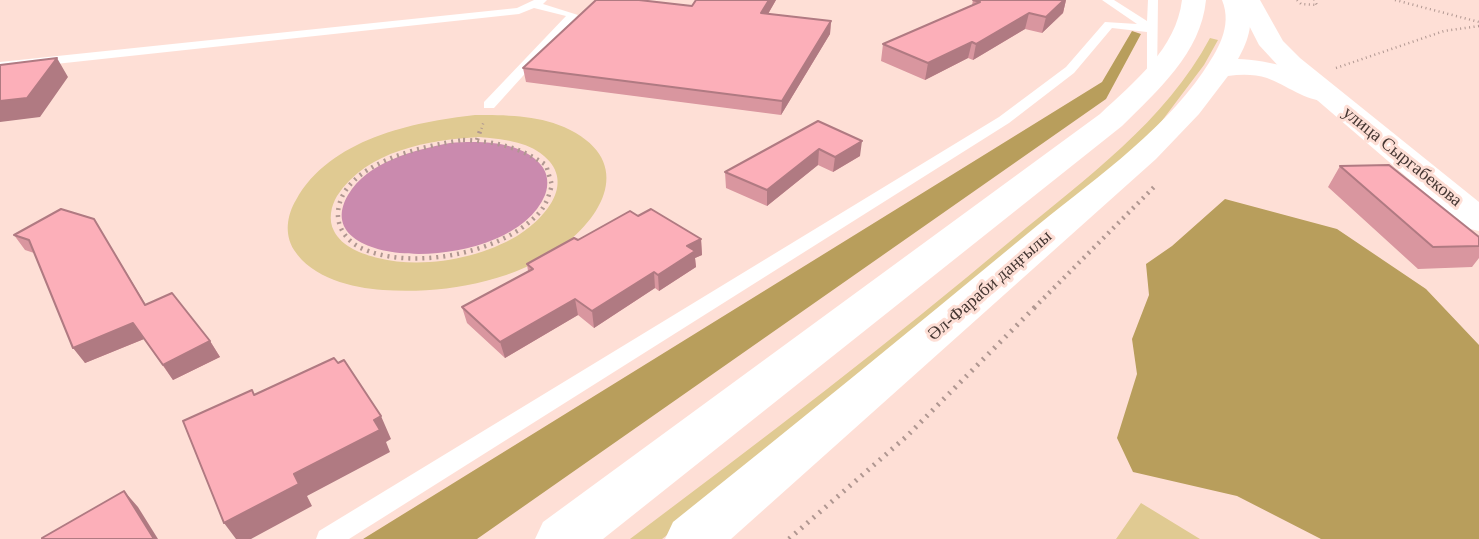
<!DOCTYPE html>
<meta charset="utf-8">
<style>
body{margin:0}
canvas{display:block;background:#fedfd6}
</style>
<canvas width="1479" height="539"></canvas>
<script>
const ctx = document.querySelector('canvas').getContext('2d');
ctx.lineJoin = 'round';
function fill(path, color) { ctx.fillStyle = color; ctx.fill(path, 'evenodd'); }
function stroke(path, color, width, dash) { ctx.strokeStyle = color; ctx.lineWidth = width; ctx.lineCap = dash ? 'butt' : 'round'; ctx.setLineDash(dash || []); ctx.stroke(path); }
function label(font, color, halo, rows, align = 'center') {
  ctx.font = font + ' "Times New Roman",serif'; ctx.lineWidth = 6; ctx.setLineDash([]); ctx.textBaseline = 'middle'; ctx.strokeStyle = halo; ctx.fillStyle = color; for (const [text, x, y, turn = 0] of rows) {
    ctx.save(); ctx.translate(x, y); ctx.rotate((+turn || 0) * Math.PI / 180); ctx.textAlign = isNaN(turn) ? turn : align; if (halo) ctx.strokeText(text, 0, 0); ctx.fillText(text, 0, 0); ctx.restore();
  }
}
fill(new Path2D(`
 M1210,38L1218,40L1204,65L1149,138L775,452L662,539H630C760,441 890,343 1014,238C1086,178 1165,122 1210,38Z
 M475,115C505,115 536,115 564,127C633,158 608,213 560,248C510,283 442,294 383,290C352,288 312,278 294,250C284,234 287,215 296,200C330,139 412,122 475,115ZM479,137C501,139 527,141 544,156C577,184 543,220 517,236C478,259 422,269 378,258C362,254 342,247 334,231C328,220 331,206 337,196C367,150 429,140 479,137Z
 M1141,503L1200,539H1116Z`), '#e0ca92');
fill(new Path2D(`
 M1132,31L1141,34L1106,99L477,539H363L1102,82Z
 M1225,199L1337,229L1426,289L1479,345V539H1321L1237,496L1133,472L1117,438L1137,374L1132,339L1149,295L1146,264L1172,246Z`), '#b89e5c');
fill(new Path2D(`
 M450,143C479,141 520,140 541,165C548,173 549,185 545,195C512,275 303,272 348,195C368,161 415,150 450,143Z`), '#ca8aae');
stroke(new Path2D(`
 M1297,0L1301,4L1317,5L1314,0
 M1395,0L1479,22
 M1336,68L1444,31L1479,26
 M480,133L484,121`), '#b09791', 2.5, [1, 3.5]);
stroke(new Path2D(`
 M463,140C494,141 520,147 546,165L552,185C549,195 546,206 538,214C501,254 408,272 359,247C346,240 337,227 338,212C342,163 423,146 463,140Z
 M477,140L480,131
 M1034,308L1156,185`), '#b09791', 4.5, [2, 5]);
stroke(new Path2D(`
 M789,539L907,436L1036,306`), '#b09791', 5, [2, 6]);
fill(new Path2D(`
 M534,0H547L543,4L578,15L494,108H484V102L566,16L534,8L519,14L0,70V62L517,8Z
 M1102,0H1114L1147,21L1148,0H1158L1157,81H1149L1147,78V32L1112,28L1074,73L1009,123L349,539H316L319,531L999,117L1066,67L1105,22L1137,24Z`), '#fff');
fill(new Path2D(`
 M1236,0H1260L1283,41L1300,58L1479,202V231L1466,228L1282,70L1259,45Z`), '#fff');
fill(new Path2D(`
 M1182,0H1206C1201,53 1157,91 1122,126L603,539H535L543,522L1100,114C1135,81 1176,49 1182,0Z
 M1222,0H1246C1255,20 1249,40 1238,59C1264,59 1324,73 1339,94L1335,100C1312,106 1289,86 1267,78C1255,74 1241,74 1228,76L1199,114L1156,159L731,539H665L673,522C792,427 910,331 1027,234C1085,186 1160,135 1203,72C1217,51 1233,27 1222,0Z`), '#fff');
fill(new Path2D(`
 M776,0L768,14L831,21L830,34L781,115L526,82L523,68L692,6Z
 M973,0H1066L1063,13L1042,33L1025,29L973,60L968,58L925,80L881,61L883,44L972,5Z
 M818,121L860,156L833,172L818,165L767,206L726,188L725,172Z
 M1340,166L1479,237V258L1472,267L1418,269L1328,187Z
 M638,216L701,239L702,255L695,258L696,267L659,291L655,288L594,328L578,315L505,358L467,323L462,307L528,271L527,264L578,240Z
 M94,219L146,305L210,341L220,357L173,380L144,339L85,363L34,253L25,250L14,235Z`), '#d9969f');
fill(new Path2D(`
 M769,0H776L761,26V13Z
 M1064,0H1066L1063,13L1042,33L1046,17Z
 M1029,13L1025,29L973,60L976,44Z
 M831,21L830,34L781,115L782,101Z
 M972,42L968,58L925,80L928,63Z
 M57,58L68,77L40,117L0,122V101Z
 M862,141L860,156L833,172L835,157Z
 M819,149L818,165L767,206V190Z
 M701,239L702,255L695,258L696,267L659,291L658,275L687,246Z
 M654,272L655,288L594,328L592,311Z
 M575,299L578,315L505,358L500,342Z
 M133,323L144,339L85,363L73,348Z
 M210,341L220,357L173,380L163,365Z
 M381,416L391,439L386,442L390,452L307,496L312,506L251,539H236L224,523L294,474Z
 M124,491L138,507L158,539H154Z`), '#b07a82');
const building = new Path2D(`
 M596,0H639L692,6L696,0H769L761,13L831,21L782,101L523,68Z
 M973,0H1064L1046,17L1029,13L976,44L972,42L928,63L883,44L980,2Z
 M57,58L27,98L0,101V65Z
 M818,121L862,141L835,157L819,149L767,190L725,172Z
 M1389,165L1479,237V246L1433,247L1340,166Z
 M61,209L94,219L145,305L172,293L210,341L163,365L133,323L73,348L29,240L14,235Z
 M651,209L701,239L687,246L695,251L658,275L654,272L592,311L575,299L500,342L462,307L533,269L527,264L574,238L578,240L630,211L638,216Z
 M334,358L338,363L344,360L381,416L374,420L380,430L294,474L299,484L224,523L183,421L252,390L254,395Z
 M124,491L154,539H42V538Z`);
fill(building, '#fcafb9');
stroke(building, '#b07a82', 2);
label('18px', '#453632', '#fedfd6', [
 ["улица Сыргабекова",1402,157,39],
 ["Әл-Фараби даңғылы",990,286,-41]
]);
</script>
